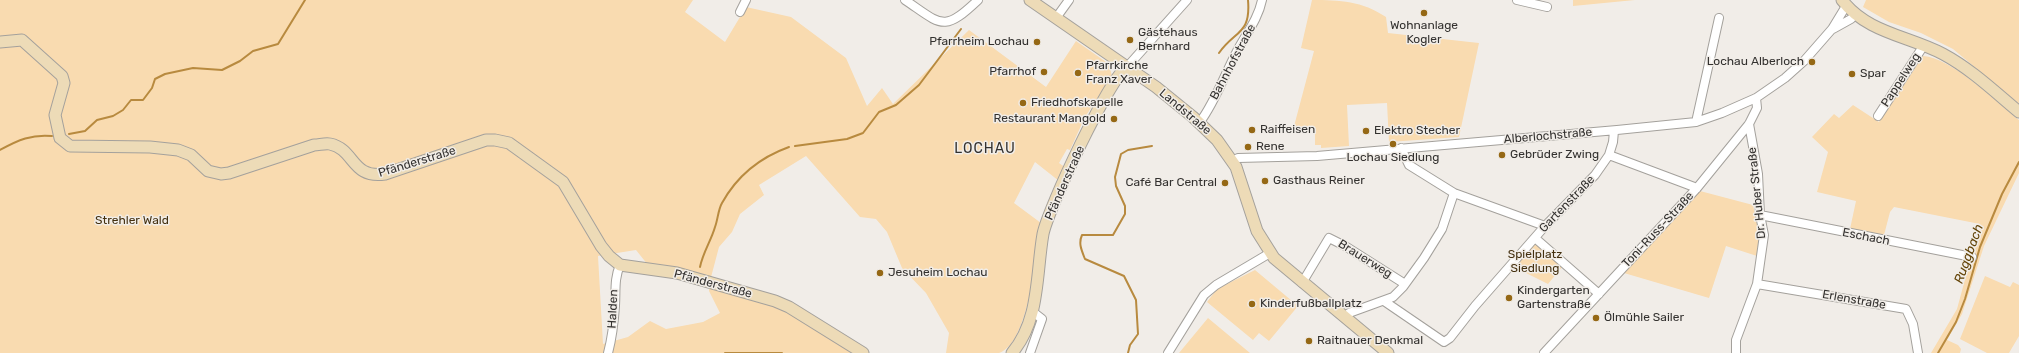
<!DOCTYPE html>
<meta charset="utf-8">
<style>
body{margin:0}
canvas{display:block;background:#f1ede8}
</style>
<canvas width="2019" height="353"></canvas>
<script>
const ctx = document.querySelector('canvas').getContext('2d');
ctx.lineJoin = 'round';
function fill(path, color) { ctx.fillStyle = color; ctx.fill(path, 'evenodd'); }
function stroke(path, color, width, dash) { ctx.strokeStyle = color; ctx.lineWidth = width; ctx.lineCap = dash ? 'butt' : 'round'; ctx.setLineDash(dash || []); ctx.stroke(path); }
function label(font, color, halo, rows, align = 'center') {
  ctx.font = font + ' Rubik,sans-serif'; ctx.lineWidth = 3; ctx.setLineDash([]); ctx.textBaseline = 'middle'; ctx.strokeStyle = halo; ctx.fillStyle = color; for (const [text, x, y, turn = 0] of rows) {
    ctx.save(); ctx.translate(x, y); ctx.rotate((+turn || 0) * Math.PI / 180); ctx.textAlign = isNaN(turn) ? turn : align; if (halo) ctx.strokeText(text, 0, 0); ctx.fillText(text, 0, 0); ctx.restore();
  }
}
fill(new Path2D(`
 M0,0H693L685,12L725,42L746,7L791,17L846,58L867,106L882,88L893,104L969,30L1046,87L1076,41L1109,64L1112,76L1085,117L1070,150L1067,149L1059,163L1066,168L1059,181L1035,162L1014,203L1041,223C1037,250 1029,344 999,353C990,353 958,353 946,353L949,333L926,293L902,268L887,232L876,219L860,217L806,156L759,185L764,195L740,214L732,232L719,247L710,281L775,301L863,353H0ZM636,250L652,270L710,281L709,291L720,313L703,322L666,329L650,321L628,337L603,344L598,256Z
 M1312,0C1340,0 1362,1 1386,17L1388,33L1479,43L1459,137L1389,142L1387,103L1347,105L1349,146L1321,148V145H1315V129L1293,130L1314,51L1301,48Z
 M1573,0H1635L1573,6Z
 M1866,0H2019V104L1953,49L1921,33L1889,22L1863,7Z
 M1923,56C1952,58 1996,101 2019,120V173L1984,246L1962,314L1947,340L1958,345L1961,349L1960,353H1931L1957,309L1980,224L1894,207L1890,212L1884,235L1850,229L1856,201L1817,192L1828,152L1812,137L1834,114L1839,118L1853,105L1879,122Z
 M1700,191L1753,205L1759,234L1757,256L1726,246L1709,298L1624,273Z
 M1537,244L1562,267L1548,284L1512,266L1532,245Z
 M1255,270L1298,306L1269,341L1259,333L1253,340L1207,302L1217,289Z
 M1985,276L2010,287L2013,282L2019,285V336L2009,353H1987L1960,339Z
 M1208,318L1250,353H1179Z`), '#f9dbb0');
stroke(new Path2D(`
 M1219,53C1235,30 1251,35 1248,0
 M69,134L85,131L97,120L113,116L123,110L131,100H143L152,88L155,79L165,74L193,68L222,70L240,61L253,51L278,44L305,0
 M795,146L847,139L863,133L879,112L896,105L919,85L961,29
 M0,150C18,140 32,134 52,136
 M700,267C703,252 711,241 715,227C718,219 718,210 722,203C737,176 761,157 789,147
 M725,353H782
 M1128,353L1130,345L1138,334L1136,300L1124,276L1085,259C1082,251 1078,244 1082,235H1113L1125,214V206L1116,186L1115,177L1121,154L1128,150L1152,146
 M1938,353L1956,322L1965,299L1980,247L2002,194L2019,162`), '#b88a3f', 2);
const street = new Path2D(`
 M905,0C942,25 943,33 978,0
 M1517,0L1547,7
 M740,12L746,0
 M1056,18L1069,0
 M1833,29L1851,19L1855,14
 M1127,67L1187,0
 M1878,116L1924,45
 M1200,122C1215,102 1224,76 1236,53C1245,35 1258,20 1262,0
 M1696,122L1719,18
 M1401,148L1409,165L1454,193L1545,226
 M1609,155L1697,188
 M1233,161L1238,158L1317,156L1617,130L1696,122L1722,113L1756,98L1785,78L1804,61L1832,29L1846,6
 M1760,215L1972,257
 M1535,238L1599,294
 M1302,283L1329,238L1345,246L1405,284
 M1757,284L1906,309L1913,324L1918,353
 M1384,301L1444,342L1450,338L1475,306L1545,226L1595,175L1609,155L1613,142L1614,131
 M1345,318L1349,313L1393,297L1403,287L1424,258L1442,229L1454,193
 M608,353C612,338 614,321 615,306C616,291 614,279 620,265
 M1030,353L1042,319L1033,312
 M1168,353L1204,295L1216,285L1270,253
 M1544,353L1697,188L1749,124L1757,108L1756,98
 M1736,353V340L1757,284L1764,235L1760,215L1758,174L1749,124`);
const secondary = new Path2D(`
 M1030,0L1156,87L1193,117L1217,140L1236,167L1257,231L1274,258L1388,353
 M1842,0C1867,33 1909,36 1943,54C1971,69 1995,92 2019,112
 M0,42L22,40L62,76L64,83L55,115L60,138L70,146L150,147L178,150L191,155L208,171L221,174L229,173L314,145C319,145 325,143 330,144C355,149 351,179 385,174L486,140H495L509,143L563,182L601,246L609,256L620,265L677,273L775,301L789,307L863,353
 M1012,353C1040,320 1036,274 1043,234C1048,209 1109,78 1127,67`);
stroke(street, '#a4a19c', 10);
stroke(secondary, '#a4a19c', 13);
stroke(street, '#fff', 8);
stroke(secondary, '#eddbb7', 11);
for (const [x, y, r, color] of [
 [1424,13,4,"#956815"],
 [1130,40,4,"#956815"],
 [1037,42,4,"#956815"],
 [1812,62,4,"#956815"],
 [1044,72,4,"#956815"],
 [1078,73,4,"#956815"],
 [1852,74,4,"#956815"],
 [1023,103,4,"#956815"],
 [1114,119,4,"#956815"],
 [1252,130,4,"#956815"],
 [1366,131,4,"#956815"],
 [1393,144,4,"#956815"],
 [1248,147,4,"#956815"],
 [1502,155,4,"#956815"],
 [1265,181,4,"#956815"],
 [1225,183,4,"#956815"],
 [880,273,4,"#956815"],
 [1509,298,4,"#956815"],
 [1252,304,4,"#956815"],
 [1596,318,4,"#956815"],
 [1309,341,4,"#956815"]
]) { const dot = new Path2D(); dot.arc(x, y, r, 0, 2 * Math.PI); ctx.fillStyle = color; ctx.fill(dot); stroke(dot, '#f1ede8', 1.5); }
label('12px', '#33312f', '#f1ede8', [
 ["Wohnanlage",1424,26,"center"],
 ["Kogler",1424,40,"center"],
 ["Gästehaus",1138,33],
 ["Bernhard",1138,47],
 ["Pfarrheim Lochau",1029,42,"right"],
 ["Lochau Alberloch",1804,62,"right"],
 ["Pfarrkirche",1086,66],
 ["Franz Xaver",1086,80],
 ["Pfarrhof",1036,72,"right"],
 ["Spar",1860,74],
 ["Friedhofskapelle",1031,103],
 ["Restaurant Mangold",1106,119,"right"],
 ["Raiffeisen",1260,130],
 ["Elektro Stecher",1374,131],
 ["Rene",1256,147],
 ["Gebrüder Zwing",1510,155],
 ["Lochau Siedlung",1393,158,"center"],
 ["Gasthaus Reiner",1273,181],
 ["Café Bar Central",1217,183,"right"],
 ["Jesuheim Lochau",888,273],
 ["Kindergarten",1517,291],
 ["Gartenstraße",1517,305],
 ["Kinderfußballplatz",1260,304],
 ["Ölmühle Sailer",1604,318],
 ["Raitnauer Denkmal",1317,341]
], 'left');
label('12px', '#33312f', '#f1ede8', [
 ["Bahnhofstraße",1233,62,-62],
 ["Pappelweg",1901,80,-57],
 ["Landstraße",1185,112,40],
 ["Alberlochstraße",1548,136,-5],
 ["Pfänderstraße",417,162,-17],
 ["Pfänderstraße",1065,183,-66],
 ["Dr. Huber Straße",1757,193,-96],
 ["Gartenstraße",1567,204,-46],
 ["Toni-Russ-Straße",1658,230,-47],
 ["Eschach",1866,237,11],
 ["Brauerweg",1365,259,32],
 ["Pfänderstraße",713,284,15],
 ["Erlenstraße",1854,300,10],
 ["Halden",613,309,-87]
]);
label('12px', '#44300f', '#f1ede8', [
 ["Strehler Wald",132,221],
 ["Spielplatz",1535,255],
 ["Siedlung",1535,269]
]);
label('italic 13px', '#634306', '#f1ede8', [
 ["Ruggbach",1969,254,-70]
]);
ctx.letterSpacing = '1px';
label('14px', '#33312f', '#f1ede8', [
 ["LOCHAU",985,149]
]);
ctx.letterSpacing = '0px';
</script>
